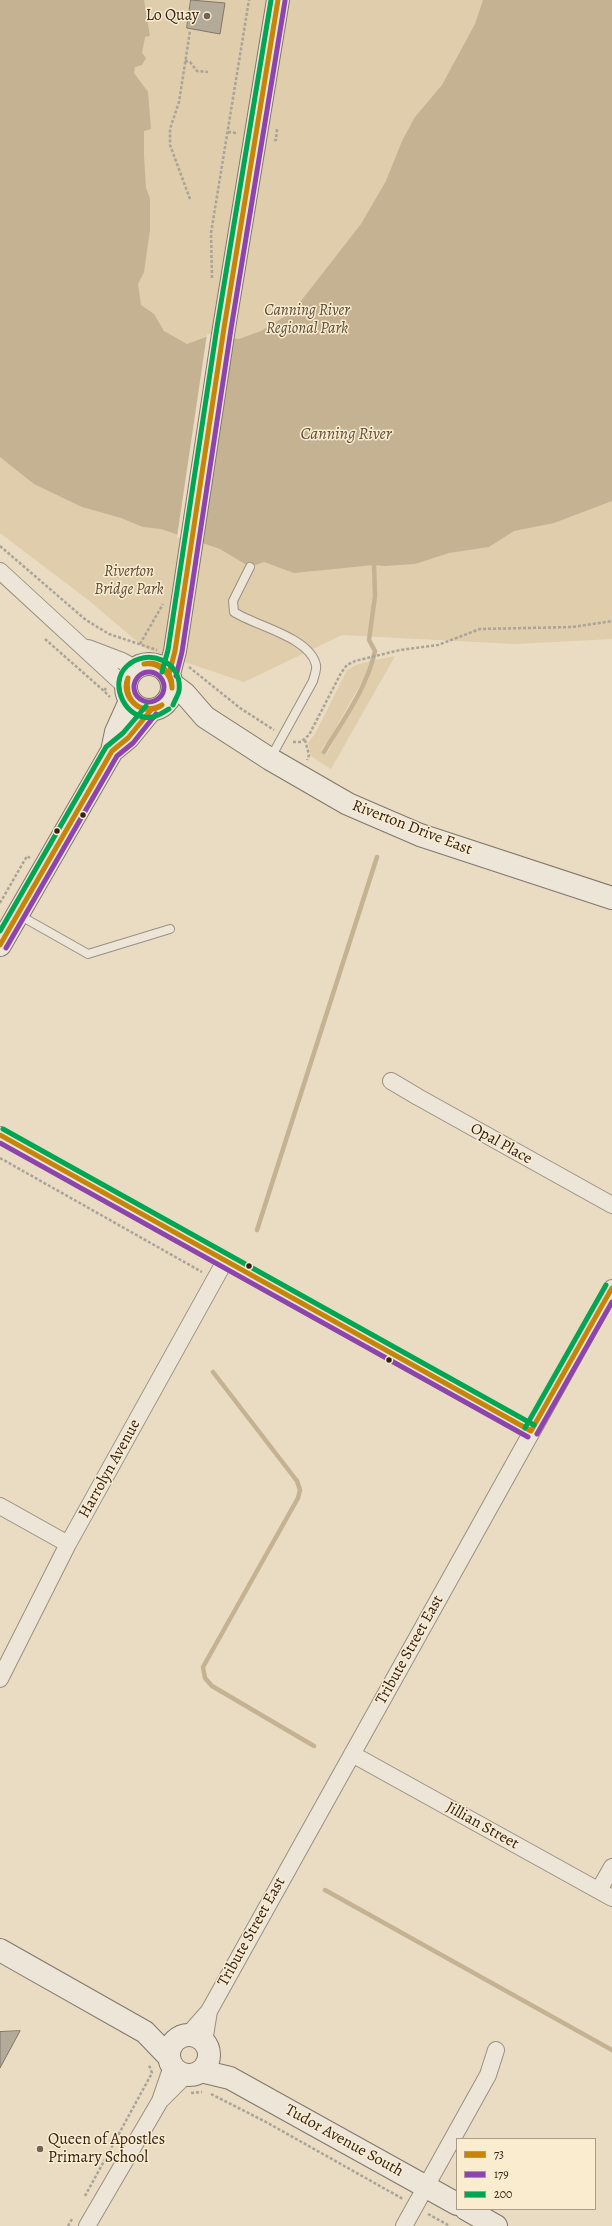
<!DOCTYPE html>
<style>
body{margin:0}
#map{position:relative;width:612px;height:2226px;overflow:hidden;background:#e9dcc2;font-family:Alegreya,serif}
canvas{display:block}
.legend{position:absolute;left:456px;top:2138px;width:140px;height:72px;box-sizing:border-box;background:#faecce;border:1px solid #aa9b86;margin:0;padding:5px 7px;list-style:none;font-size:12px;color:#31221a}
.legend li{display:flex;align-items:center;gap:8px;height:20px}
.legend b{width:20px;border:1px solid #aa9b86}
</style>
<div id="map">
<canvas width="612" height="2226"></canvas>
<ul class="legend">
<li><b style="height:5px;background:#c68506"></b>73</li>
<li><b style="height:5px;background:#8e44ad"></b>179</li>
<li><b style="height:5px;background:#00a651"></b>200</li>
</ul>
</div>
<script>
const ctx = document.querySelector('canvas').getContext('2d');
ctx.lineJoin = 'round';
function fill(path, color) { ctx.fillStyle = color; ctx.fill(path, 'evenodd'); }
function stroke(path, color, width, dash) { ctx.strokeStyle = color; ctx.lineWidth = width; ctx.lineCap = dash ? 'butt' : 'round'; ctx.setLineDash(dash || []); ctx.stroke(path); }
function label(font, color, halo, rows, align = 'center') {
  ctx.font = font + ' Alegreya,serif'; ctx.lineWidth = 3; ctx.setLineDash([]); ctx.textBaseline = 'middle'; ctx.strokeStyle = halo; ctx.fillStyle = color; for (const [text, x, y, turn = 0] of rows) {
    ctx.save(); ctx.translate(x, y); ctx.rotate((+turn || 0) * Math.PI / 180); ctx.textAlign = isNaN(turn) ? turn : align; if (halo) ctx.strokeText(text, 0, 0); ctx.fillText(text, 0, 0); ctx.restore();
  }
}
fill(new Path2D(`
 M0,0H612V639L515,644L342,635L244,682L146,649L87,599L0,533Z
 M395,656L331,769L311,756L308,743L316,732L347,670L356,665L370,661L364,678L326,745L325,744L321,751L326,755L366,684L375,660Z`), '#dfcdab');
fill(new Path2D(`
 M0,0H144L150,36L145,37L142,53L146,58L142,65L135,67L134,73L148,92L151,129L144,131V156L146,188L150,198V230L144,272L138,284L141,305L154,314L164,331L187,344L209,336L239,339L261,331L284,317L301,301L361,224L386,181L402,141L415,117L442,85L475,24L483,0H612V501L554,523L514,531L489,547L449,553L415,564L384,566L374,565L294,573L264,562L250,567L220,549L161,529L143,527L121,518L82,507L34,484L0,457Z`), '#c4b293');
fill(new Path2D(`
 M207,334H220L201,544L177,537Z`), '#e9dcc2');
stroke(new Path2D(`
 M324,752C343,720 367,688 375,651L369,640L375,596L374,565
 M257,1230L377,857
 M213,1372L297,1481L300,1490L298,1498L203,1667L205,1678L212,1686L314,1746
 M325,1890L612,2050`), '#c4b293', 4.5);
const building = new Path2D(`
 M191,0L225,3L220,34L187,28Z
 M20,2031L0,2068V2032Z`);
fill(building, '#b4aa9a');
stroke(building, '#807769', 1);
const lane = new Path2D(`
 M250,567L233,601L234,612C255,626 310,637 316,665C317,670 314,676 313,681L270,759
 M19,915L88,954L170,929`);
const street = new Path2D(`
 M0,571L126,687
 M88,648L122,661L135,668
 M391,1081L418,1097L612,1205
 M0,1135L531,1431
 M0,1506L68,1544
 M0,1679L68,1544L225,1261
 M352,1754L612,1898
 M599,1890L612,1867
 M187,2036L209,2011L612,1288
 M204,2042L209,2011
 M162,2099L186,2075
 M87,2226L160,2101L172,2066
 M404,2226L488,2075L496,2050`);
const secondary = new Path2D(`
 M126 687a23 23 0 1 1 46 0a23 23 0 1 1-46 0Z
 M169,674L175,651L224,328L278,0
 M172,684L185,694L205,717L270,759L348,804L420,835L612,898
 M112,751L128,738L151,710
 M0,945L112,751L116,732L130,701
 M0,1950L145,2032L169,2057
 M169 2055a20 20 0 1 1 40 0a20 20 0 1 1-40 0Z
 M201,2071L230,2078L457,2204
 M466,2209L496,2226`);
stroke(lane, '#999081', 10);
stroke(street, '#999081', 18);
stroke(secondary, '#807769', 24);
stroke(new Path2D(`
 M185,61L190,62L197,71L208,72
 M228,132L237,133
 M274,140H276L277,129
 M190,199L170,145V129L179,102L190,31
 M212,278L211,233L249,0
 M0,546L86,620L109,634L157,650
 M45,639L104,691
 M140,644L163,604
 M189,667L240,708L274,730
 M106,688L104,691L110,697
 M305,740L309,755L307,760
 M293,742H301L309,735L341,673L347,665L355,661L400,650L438,645L480,629L573,627L612,621
 M0,903L27,856L30,858
 M0,1158L202,1272
 M191,2093L202,2092
 M211,2094L266,2122L403,2199
 M85,2196L152,2073L149,2065
 M428,2214L450,2226
 M68,2226L72,2219`), '#a9a399', 2.5, [3, 2]);
stroke(lane, '#ece5d8', 8);
stroke(street, '#ece5d8', 16);
stroke(secondary, '#ece5d8', 22);
stroke(new Path2D(`
 M144,664C159,660 173,672 172,688
 M144,664C159,662 171,673 172,688
 M169,674L175,651L224,328L278,0
 M128,678C124,701 140,716 162,705
 M128,678C119,698 144,719 162,705
 M0,945L112,751L128,738L151,710
 M0,1135L531,1431
 M531,1431L612,1288`), '#c68506', 5);
stroke(new Path2D(`
 M134 687a15 15 0 1 1 30 0a15 15 0 1 1-30 0Z
 M176,676L182,652L231,329L285,1
 M6,948L117,756L133,743L156,714
 M0,1143L528,1437
 M537,1434L612,1302`), '#8e44ad', 5);
stroke(new Path2D(`
 M162,672L168,650L217,327L271,0
 M169,709C163,712 159,716 152,717C127,722 107,684 127,666C147,647 183,661 179,691C178,695 175,700 173,705
 M0,931L106,747L123,733L146,706
 M3,1129L534,1425
 M525,1428L606,1285`), '#00a651', 5);
for (const [x, y, r, color] of [
 [207,16,4,"#716355"],
 [83,815,3.5,"#31221a"],
 [57,831,3.5,"#31221a"],
 [249,1266,3.5,"#31221a"],
 [389,1360,3.5,"#31221a"],
 [40,2149,4,"#716355"]
]) { const dot = new Path2D(); dot.arc(x, y, r, 0, 2 * Math.PI); ctx.fillStyle = color; ctx.fill(dot); stroke(dot, '#faecce', 1.5); }
label('16px', '#31221a', '#faecce', [
 ["Lo Quay",199,16],
 ["Queen of Apostles",48,2140,"left"],
 ["Primary School",48,2158,"left"]
], 'right');
label('italic 16px', '#5a4a3a', '#faecce', [
 ["Canning River",307,311],
 ["Regional Park",307,329],
 ["Riverton",129,572],
 ["Bridge Park",129,590]
]);
label('16px', '#31221a', '#faecce', [
 ["Riverton Drive East",412,828,21],
 ["Opal Place",501,1144,29],
 ["Harrolyn Avenue",110,1469,-61],
 ["Tribute Street East",410,1650,-61],
 ["Jillian Street",482,1826,29],
 ["Tribute Street East",252,1932,-61],
 ["Tudor Avenue South",344,2141,29]
]);
label('italic 17px', '#5f4e3d', '#faecce', [
 ["Canning River",346,435]
]);
</script>
